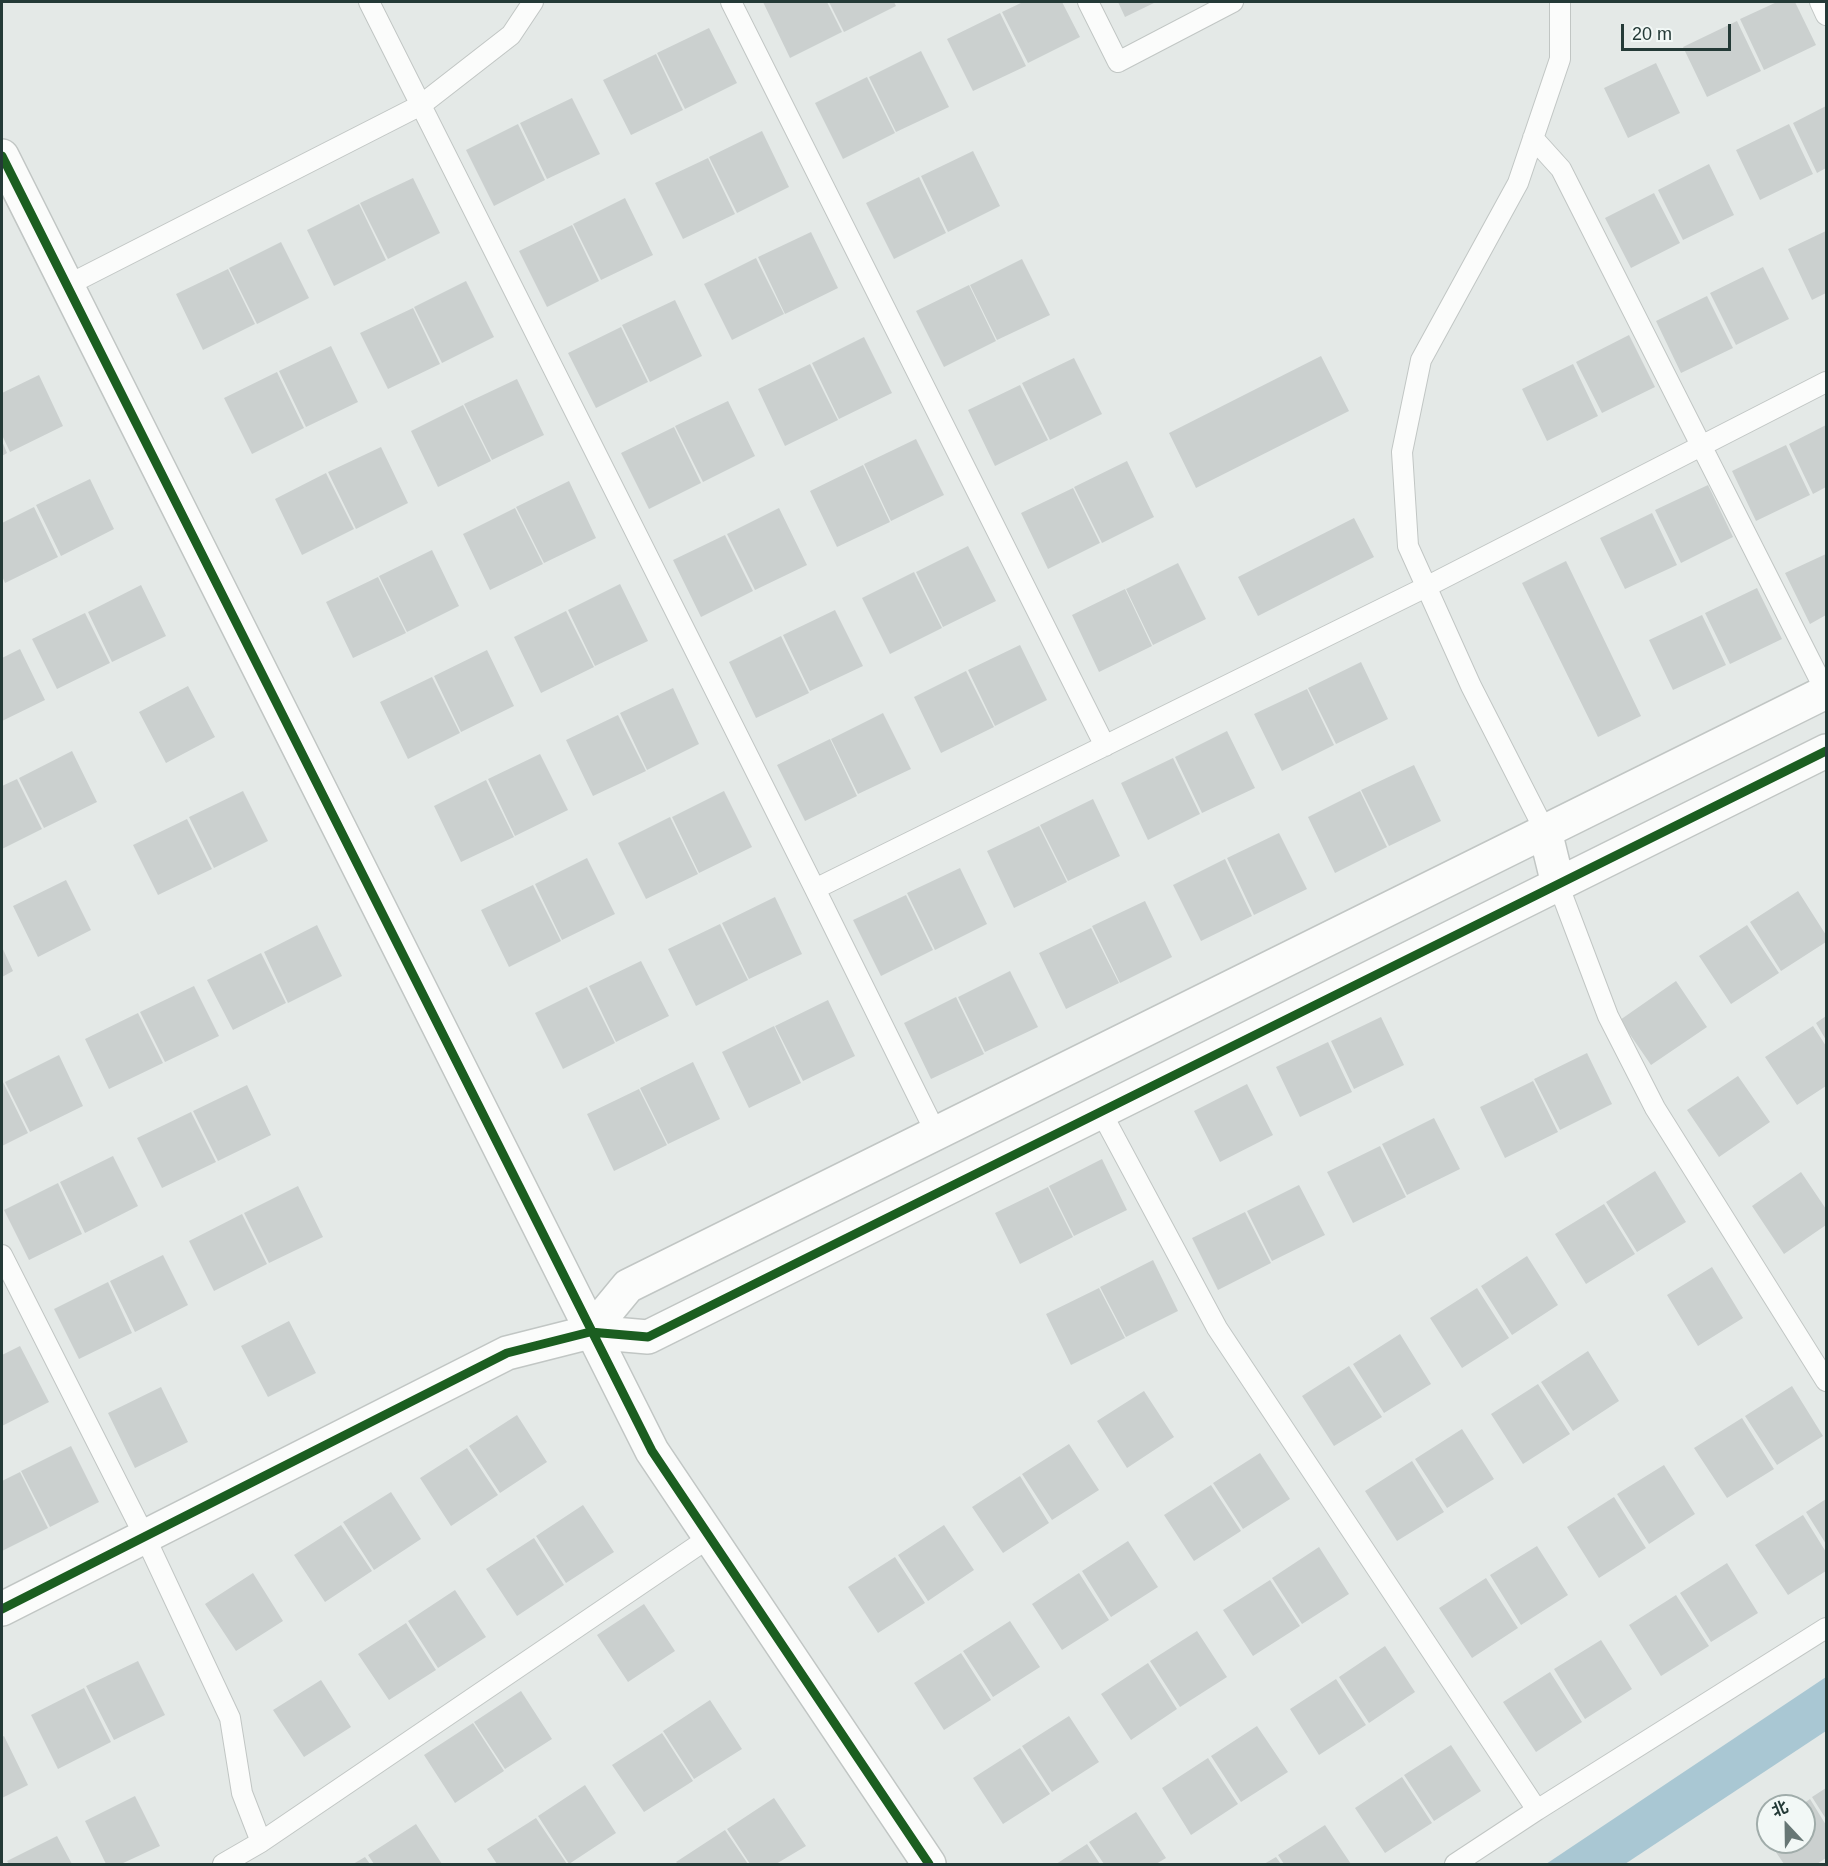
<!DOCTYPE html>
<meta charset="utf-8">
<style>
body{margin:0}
#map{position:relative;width:1828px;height:1866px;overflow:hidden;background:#e4e9e7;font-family:Helvetica,"Noto Sans SC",sans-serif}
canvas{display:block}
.frame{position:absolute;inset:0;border:3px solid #243a37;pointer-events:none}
.north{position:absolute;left:1756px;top:1794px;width:60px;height:60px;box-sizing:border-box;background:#f2f8f6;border:2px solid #a0acaa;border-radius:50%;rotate:338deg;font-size:16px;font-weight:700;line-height:24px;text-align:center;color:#243a37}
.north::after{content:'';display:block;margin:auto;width:21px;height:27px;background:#677775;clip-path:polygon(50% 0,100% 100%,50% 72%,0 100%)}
.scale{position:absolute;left:1621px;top:24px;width:110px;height:27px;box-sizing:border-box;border:3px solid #243a37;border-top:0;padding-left:8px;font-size:18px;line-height:21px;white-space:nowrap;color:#243a37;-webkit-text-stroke:4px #f2f8f6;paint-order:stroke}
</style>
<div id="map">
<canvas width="1828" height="1866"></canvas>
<div class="frame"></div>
<div class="north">北</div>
<div class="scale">20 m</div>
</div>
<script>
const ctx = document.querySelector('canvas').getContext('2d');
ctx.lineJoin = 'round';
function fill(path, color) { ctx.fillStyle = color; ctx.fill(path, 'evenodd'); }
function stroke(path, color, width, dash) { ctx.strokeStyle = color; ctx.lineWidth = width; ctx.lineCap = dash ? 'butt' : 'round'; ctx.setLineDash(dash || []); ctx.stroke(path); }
fill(new Path2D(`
 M1826,1677V1731L1625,1864H1546Z`), '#a9c7d3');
fill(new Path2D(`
 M763,2H827L842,32L790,58Z
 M829,2H894L896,6L844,32Z
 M1023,2H1062L1080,37L1028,63L1002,12Z
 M1118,2H1156L1125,17Z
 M1777,2H1795L1816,45L1764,70L1740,19Z
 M1000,13L1026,66L973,91L947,39Z
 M1737,21L1761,71L1707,97L1683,47Z
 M709,28L737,83L685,109L657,53Z
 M921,51L949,107L896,132L869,77Z
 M656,54L683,110L631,135L603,80Z
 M1656,63L1680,113L1628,138L1604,88Z
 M867,77L895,133L843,159L815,103Z
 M572,98L600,154L547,179L520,123Z
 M1826,106V168L1817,173L1793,123Z
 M518,124L545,180L494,206L466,150Z
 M1789,124L1813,174L1760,200L1736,150Z
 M762,131L789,187L737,213L709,157Z
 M973,151L1000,206L948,232L921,176Z
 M708,158L735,214L683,239L655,183Z
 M1709,164L1734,215L1683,240L1658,190Z
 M919,177L946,233L894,259L866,203Z
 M413,178L440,233L388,259L360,203Z
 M1654,193L1680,243L1631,268L1605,218Z
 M625,198L653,255L601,280L573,224Z
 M359,204L386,260L334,286L307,230Z
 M572,225L599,281L547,307L519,251Z
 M1826,231V293L1812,300L1788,249Z
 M811,232L838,288L785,314L758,257Z
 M281,242L309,298L257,324L229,268Z
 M756,258L784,314L732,340L704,284Z
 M1022,259L1050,315L997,340L970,285Z
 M1763,267L1789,319L1736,345L1710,293Z
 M228,269L255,324L203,350L176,294Z
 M466,281L494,337L442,363L414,307Z
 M969,285L996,341L944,367L916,311Z
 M1707,296L1733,348L1681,373L1656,321Z
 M675,300L702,356L650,382L622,325Z
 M413,308L440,364L388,389L360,333Z
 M621,327L648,382L596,408L568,353Z
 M1629,335L1655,387L1602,413L1576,362Z
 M864,337L892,393L839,419L812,363Z
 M331,346L358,402L306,427L279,371Z
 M1321,356L1349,411L1196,488L1169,433Z
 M1074,358L1102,414L1050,440L1022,383Z
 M810,364L838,420L785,446L758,389Z
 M1573,364L1598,416L1547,441L1522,389Z
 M277,372L304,428L252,454L224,398Z
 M39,375L63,426L10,452L2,435V393Z
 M517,379L544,435L492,460L464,404Z
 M1020,385L1048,440L995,466L968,410Z
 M728,401L755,456L703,482L675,426Z
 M463,405L491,461L438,487L411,431Z
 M1826,425V487L1813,494L1789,444Z
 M674,427L701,483L649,509L621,453Z
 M916,439L944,495L891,521L864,464Z
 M2,441L7,453L2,456Z
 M1786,445L1810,495L1756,521L1732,471Z
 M381,447L408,503L356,529L328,472Z
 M1127,461L1154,517L1102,543L1074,487Z
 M863,465L890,522L837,547L810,491Z
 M326,473L354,529L302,555L275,499Z
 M90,479L114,529L61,556L36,505Z
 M569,481L596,538L544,563L516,507Z
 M1708,485L1733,537L1681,563L1655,510Z
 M1073,488L1100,543L1048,569L1021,513Z
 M34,507L58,557L5,583L2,576V523Z
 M515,508L543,564L490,590L463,534Z
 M779,508L807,565L755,590L727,534Z
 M1652,513L1677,565L1625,589L1600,538Z
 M1354,518L1374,557L1258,616L1238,577Z
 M725,535L753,591L701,617L673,560Z
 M968,546L996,601L943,627L916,572Z
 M432,550L459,606L407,632L379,576Z
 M1826,554V615L1810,624L1785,573Z
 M1566,561L1641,716L1598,737L1522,583Z
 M1178,563L1206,619L1153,645L1126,589Z
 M914,572L942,628L890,654L862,598Z
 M378,577L406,633L353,658L326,602Z
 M620,584L648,641L595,666L568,610Z
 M141,585L166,636L112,662L88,612Z
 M1757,588L1782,639L1730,664L1705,613Z
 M1125,589L1152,646L1099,672L1072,615Z
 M835,610L863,666L810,691L783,635Z
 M566,611L594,667L541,693L514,637Z
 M85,613L110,663L57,689L32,639Z
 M1702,615L1726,665L1673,690L1649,640Z
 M781,636L809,693L756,718L729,662Z
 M1020,645L1047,700L995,726L968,670Z
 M20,649L45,700L2,721V658Z
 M487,650L514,706L461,732L434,676Z
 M1361,662L1388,719L1336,744L1308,688Z
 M966,671L994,727L941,753L914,697Z
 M432,677L460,733L408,759L380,702Z
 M188,686L215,737L166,763L139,712Z
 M673,688L699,744L647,770L620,713Z
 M1307,689L1334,745L1282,771L1254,714Z
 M883,713L911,769L858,794L831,739Z
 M618,715L646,771L593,796L566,740Z
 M1227,731L1255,788L1202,813L1175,757Z
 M830,739L857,796L805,821L777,765Z
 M72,751L97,802L44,828L19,778Z
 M540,754L568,810L515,836L488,779Z
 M1173,758L1200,814L1148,840L1121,783Z
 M1414,765L1441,821L1389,846L1361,790Z
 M17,779L42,829L2,849V786Z
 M486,780L514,837L461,862L434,806Z
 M243,791L268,841L214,868L189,817Z
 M724,791L752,847L699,873L672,817Z
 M1360,791L1387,847L1335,873L1308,817Z
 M1093,799L1120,856L1068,881L1040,825Z
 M670,817L698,874L646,899L618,843Z
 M187,819L212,869L158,895L133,845Z
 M1039,826L1067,882L1014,908L987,851Z
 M1279,833L1307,889L1254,915L1227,858Z
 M587,858L615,914L562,940L535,884Z
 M1225,859L1252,916L1201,941L1173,885Z
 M960,868L987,924L935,950L907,893Z
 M66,880L91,930L38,957L13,906Z
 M533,885L561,941L509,967L481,910Z
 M1798,891L1826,935V942L1781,971L1750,922Z
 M906,895L933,950L881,976L853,920Z
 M775,897L802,954L749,979L722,923Z
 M1145,901L1172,957L1120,983L1092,926Z
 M720,924L748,980L696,1006L668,949Z
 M317,925L342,976L288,1003L264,952Z
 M1747,925L1779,973L1731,1004L1699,956Z
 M1091,928L1119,983L1066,1009L1039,953Z
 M2,947L13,971L2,977Z
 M261,953L286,1003L233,1030L207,980Z
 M641,961L669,1016L616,1042L589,986Z
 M1010,971L1038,1027L985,1052L958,997Z
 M1676,981L1707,1027L1651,1065L1620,1020Z
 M194,986L219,1036L165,1062L140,1012Z
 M587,987L615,1043L563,1069L535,1013Z
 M956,997L984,1054L931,1079L904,1023Z
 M828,1000L855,1056L803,1081L775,1026Z
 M138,1013L163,1063L109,1089L85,1039Z
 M1826,1016V1040L1816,1023Z
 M1381,1017L1404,1065L1354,1089L1331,1041Z
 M774,1026L801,1083L749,1108L722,1052Z
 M1813,1026L1826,1046V1086L1797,1105L1765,1057Z
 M1328,1042L1352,1092L1300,1117L1276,1067Z
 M1587,1053L1612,1104L1560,1130L1534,1079Z
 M59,1055L83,1106L30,1132L5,1082Z
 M693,1062L720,1119L668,1144L640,1088Z
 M1738,1076L1770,1122L1719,1157L1687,1110Z
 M2,1080L28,1133L2,1146Z
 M1533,1081L1558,1132L1505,1158L1480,1107Z
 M1247,1084L1273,1135L1220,1162L1194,1111Z
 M247,1085L271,1135L218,1161L193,1111Z
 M639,1089L667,1145L614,1171L587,1114Z
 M191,1112L216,1162L162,1188L137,1138Z
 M1434,1118L1460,1169L1407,1195L1382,1144Z
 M1380,1146L1406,1197L1353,1223L1327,1172Z
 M113,1156L138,1206L85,1233L60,1182Z
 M1102,1159L1127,1210L1074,1236L1049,1186Z
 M1655,1171L1686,1222L1637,1252L1606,1202Z
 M1801,1172L1826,1209V1225L1784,1254L1752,1206Z
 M58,1183L82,1234L29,1260L4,1210Z
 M1299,1185L1325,1235L1272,1261L1247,1211Z
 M298,1186L323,1237L269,1263L244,1213Z
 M1048,1187L1073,1237L1020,1264L995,1213Z
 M1604,1204L1635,1254L1586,1284L1555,1234Z
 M1245,1212L1271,1263L1218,1290L1192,1238Z
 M242,1214L267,1264L214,1291L189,1241Z
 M163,1255L188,1305L135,1332L110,1281Z
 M1527,1256L1558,1305L1512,1335L1481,1286Z
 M1153,1260L1178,1311L1126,1337L1100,1287Z
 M1712,1267L1743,1318L1698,1346L1667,1295Z
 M108,1282L132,1333L79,1359L54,1309Z
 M1099,1288L1125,1338L1071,1365L1046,1314Z
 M1477,1288L1509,1338L1462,1368L1430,1318Z
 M289,1321L316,1373L268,1397L241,1346Z
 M1400,1334L1431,1384L1384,1413L1353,1364Z
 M20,1346L49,1402L2,1426V1355Z
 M1588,1351L1619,1401L1573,1431L1541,1382Z
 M1349,1366L1382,1417L1334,1446L1302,1396Z
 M1538,1384L1570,1434L1523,1464L1491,1414Z
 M1792,1386L1823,1436L1777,1465L1745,1416Z
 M161,1387L188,1442L135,1468L108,1413Z
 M1144,1391L1174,1437L1127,1468L1097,1421Z
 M517,1415L547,1462L500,1493L469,1446Z
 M1742,1418L1774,1469L1727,1498L1694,1448Z
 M1462,1429L1494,1479L1447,1508L1415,1459Z
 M1069,1444L1099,1490L1052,1520L1022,1474Z
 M71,1446L99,1502L50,1527L21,1471Z
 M467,1448L498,1495L451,1526L420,1478Z
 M1260,1453L1290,1499L1243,1529L1213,1483Z
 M1412,1461L1444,1512L1397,1541L1365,1491Z
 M1664,1465L1695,1514L1649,1544L1617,1494Z
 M20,1472L48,1528L2,1551V1481Z
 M1020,1476L1049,1523L1003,1553L972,1507Z
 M1211,1485L1241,1531L1194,1561L1164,1515Z
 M391,1492L421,1539L374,1570L343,1522Z
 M1614,1497L1646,1548L1599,1578L1567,1527Z
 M1826,1499V1544L1806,1512Z
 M583,1505L614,1552L566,1583L536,1536Z
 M1803,1515L1826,1552V1571L1788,1595L1755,1545Z
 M341,1525L372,1571L325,1602L294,1555Z
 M944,1525L974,1570L928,1601L898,1555Z
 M534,1538L564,1585L517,1616L486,1569Z
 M1128,1541L1158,1587L1111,1617L1082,1571Z
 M1537,1546L1568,1595L1521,1625L1490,1575Z
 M1319,1547L1349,1594L1302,1624L1272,1578Z
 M895,1557L925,1603L878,1633L848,1587Z
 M1727,1563L1758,1613L1711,1642L1680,1593Z
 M253,1573L283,1621L236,1651L205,1604Z
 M1079,1573L1109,1620L1062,1650L1032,1604Z
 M1486,1578L1518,1628L1472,1658L1439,1608Z
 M1270,1580L1300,1626L1253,1656L1223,1610Z
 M455,1590L486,1637L438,1668L408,1621Z
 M1676,1595L1709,1646L1661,1676L1629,1625Z
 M644,1604L675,1651L628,1682L597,1635Z
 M1010,1621L1040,1667L993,1697L963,1651Z
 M406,1623L436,1670L389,1700L358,1654Z
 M1197,1631L1227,1677L1180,1707L1150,1661Z
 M1601,1640L1632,1689L1585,1719L1554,1669Z
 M1385,1646L1415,1692L1369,1723L1339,1677Z
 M961,1653L991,1700L944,1730L914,1683Z
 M138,1661L165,1715L114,1740L86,1686Z
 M1148,1663L1177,1709L1131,1740L1101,1694Z
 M1550,1672L1582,1722L1536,1752L1503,1702Z
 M1336,1679L1366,1725L1319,1755L1290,1709Z
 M321,1680L351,1727L304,1757L273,1710Z
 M84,1688L111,1742L58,1769L31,1715Z
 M521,1691L552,1739L505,1769L474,1722Z
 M710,1700L742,1749L694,1779L663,1731Z
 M1069,1716L1099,1762L1052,1792L1022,1746Z
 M473,1723L504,1771L455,1803L424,1755Z
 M1257,1726L1288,1772L1241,1802L1211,1756Z
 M662,1733L693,1781L644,1812L612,1765Z
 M4,1736L28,1785L2,1798V1737Z
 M1451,1745L1481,1791L1434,1821L1404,1775Z
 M1020,1748L1050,1794L1003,1824L973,1778Z
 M1208,1758L1238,1804L1191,1835L1162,1788Z
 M1402,1777L1432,1823L1385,1853L1355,1808Z
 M585,1785L616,1833L569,1864L538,1816Z
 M1826,1788V1819L1812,1797Z
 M135,1796L160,1846L121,1864H106L85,1821Z
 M774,1798L806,1846L776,1864H750L727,1829Z
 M1810,1799L1826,1825V1858L1817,1864H1784L1769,1842H1804V1806H1800Z
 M1136,1812L1166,1858L1156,1864H1104L1089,1842Z
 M536,1818L567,1864H497L487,1849Z
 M416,1824L442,1864H374L368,1855Z
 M1325,1825L1351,1864H1284L1278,1855Z
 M1768,1827V1841L1762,1831Z
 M725,1830L748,1864H678L676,1862Z
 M57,1836L72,1864H9L7,1861Z
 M1087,1844L1100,1864H1056Z
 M365,1857L370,1864H353Z
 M1276,1857L1281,1864H1264Z`), '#cbd0cf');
const service = new Path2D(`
 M369,2L815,889L1426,587L1826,382
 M731,2L1105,746
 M1088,2L1118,62L1233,2
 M1820,2L1826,15
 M1533,138L1561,169L1826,692
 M66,286L421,105L511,35L533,2
 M1545,831L1471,686L1408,546L1402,452L1421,360L1518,183L1560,59V2
 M1558,884L1608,1016L1655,1108L1826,1381
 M815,889L936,1133
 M1101,1112L1217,1328L1537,1810L1826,1628
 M2,1255L145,1537L230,1718L242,1793L261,1842
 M223,1864L261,1842L710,1537
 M1455,1864L1537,1810`);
const minor = new Path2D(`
 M2,1609L507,1353L590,1332`);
const tertiary = new Path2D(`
 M2,156L652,1451L929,1864
 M1545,831L1558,884
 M590,1332L628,1286L1826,692
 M590,1332L648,1337L1826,751`);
stroke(service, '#c1c6c4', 22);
stroke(minor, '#c1c6c4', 36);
stroke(tertiary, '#c1c6c4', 36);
stroke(service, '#fbfcfb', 20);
stroke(minor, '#fbfcfb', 33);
stroke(tertiary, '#fbfcfb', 33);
stroke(new Path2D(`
 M2,156L652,1451L929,1864
 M2,1609L507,1353L590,1332L648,1337L1826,751`), '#1b5e20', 9);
</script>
